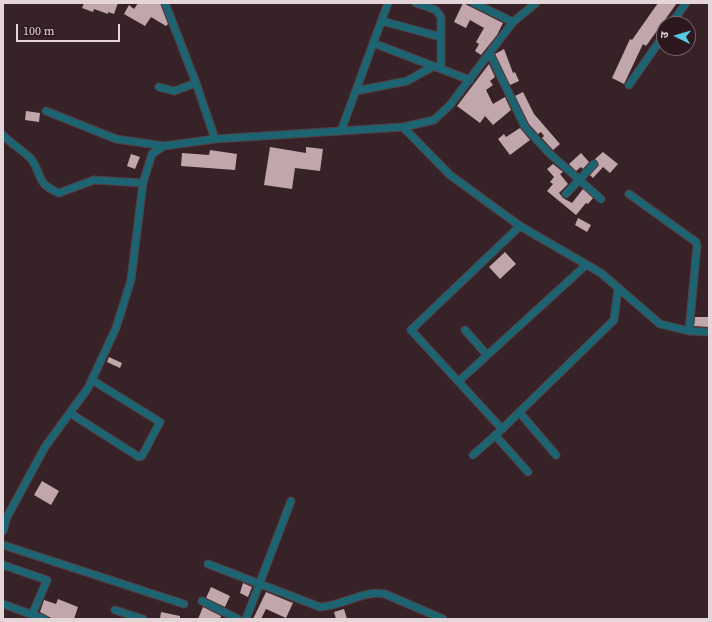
<!DOCTYPE html>
<meta charset="utf-8">
<style>
body{margin:0}
#map{position:relative;width:712px;height:622px;overflow:hidden;background:#372228;font-family:"Source Serif 4","Noto Sans Devanagari",serif}
canvas{display:block}
.frame{position:absolute;inset:0;border:4px solid #e3d5d8;pointer-events:none}
.north{position:absolute;left:656px;top:16px;width:40px;height:40px;box-sizing:border-box;background:#2c181e;border:1px solid #756468;border-radius:50%;rotate:275deg;font-size:11px;font-weight:700;line-height:16px;text-align:center;color:#e3d5d8}
.north::after{content:'';display:block;margin:auto;width:14px;height:18px;background:#56c9e0;clip-path:polygon(50% 0,100% 100%,50% 72%,0 100%)}
.scale{position:absolute;left:16px;top:24px;width:104px;height:18px;box-sizing:border-box;border:2px solid #e3d5d8;border-top:0;padding-left:5px;font-size:12px;line-height:14px;white-space:nowrap;color:#e3d5d8;-webkit-text-stroke:3px #2c181e;paint-order:stroke}
</style>
<div id="map">
<canvas width="712" height="622"></canvas>
<div class="frame"></div>
<div class="north">उ</div>
<div class="scale">100 m</div>
</div>
<script>
const ctx = document.querySelector('canvas').getContext('2d');
ctx.lineJoin = 'round';
function fill(path, color) { ctx.fillStyle = color; ctx.fill(path, 'evenodd'); }
function stroke(path, color, width, dash) { ctx.strokeStyle = color; ctx.lineWidth = width; ctx.lineCap = dash ? 'butt' : 'round'; ctx.setLineDash(dash || []); ctx.stroke(path); }
fill(new Path2D(`
 M84,3H118L114,14L108,12V14L94,9L93,12L82,8Z
 M138,3H160L168,24L166,26L151,17L145,26L124,14L129,5L134,9Z
 M463,3L503,23L497,35L481,55L475,51L479,44L476,42L484,28L470,20L466,28L454,22Z
 M658,3H677L646,46L643,44L624,84L612,78L630,39L632,40Z
 M504,49L513,73L515,72L519,81L510,85L495,54Z
 M489,64L495,77L490,81L493,85L486,90L493,104L505,97L511,110L493,125L485,116L480,123L457,106Z
 M523,92L534,114L560,144L553,150L542,138L544,136L541,132L538,134L529,124L515,96Z
 M26,111L40,113L39,122L25,120Z
 M520,128L530,140L510,155L498,139L504,134L506,137Z
 M270,147L306,153V147L323,149L320,171L295,168L292,189L264,185Z
 M210,150L237,154L235,170L181,166L182,153L209,155Z
 M603,152L618,164L610,173L603,167L593,178L590,175L599,165L595,159Z
 M581,153L589,162L583,169L581,167L576,171L569,164Z
 M131,154L140,157L135,169L127,166Z
 M553,164L563,172L560,174L568,184L559,193L563,198L572,203L583,189L593,198L588,204L586,203L576,215L547,191L553,184L550,182L554,177L547,169Z
 M578,218L591,225L587,232L575,225Z
 M505,252L516,264L500,279L489,267Z
 M695,317H709V327L694,326Z
 M109,357L122,363L120,368L107,362Z
 M42,481L59,491L51,505L34,495Z
 M243,583L252,587L248,597L240,593Z
 M211,587L230,596L225,607L206,598Z
 M266,592L293,603L286,618L266,609L261,619H253Z
 M58,599L78,607L74,619H53L40,612L44,600L56,604Z
 M203,607L221,616L220,619H198Z
 M344,609L347,619H336L334,612Z
 M161,612L180,616V619H160Z`), '#c1a6ac');
const minor = new Path2D(`
 M165,3L196,83L215,139
 M416,3L436,10L441,17V68
 M474,3L513,22
 M382,21L441,37
 M671,24L686,3
 M373,43L470,80
 M490,54L525,127L549,153L601,199
 M629,85L664,35
 M159,87L174,91L196,83
 M356,91L407,81L434,66
 M46,111L116,139L164,146
 M403,127L450,175L520,226L601,273L660,324L689,331L709,332
 M341,131L388,3
 M3,135C11,144 27,153 32,160C43,177 36,183 59,193L94,180L143,183
 M566,194L594,164
 M629,194L696,242L697,246L689,331
 M520,226L411,330L502,429L614,320L618,289
 M465,330L487,355
 M459,381L586,265
 M70,413L139,457L142,456L160,422L92,380
 M520,413L556,455
 M495,435L528,472
 M473,455L499,432
 M3,531L7,517L45,447L88,388L116,328L131,280L143,183L152,154L164,146L215,139L403,127L434,120L450,105L513,22L536,3
 M3,545L184,604
 M208,564L320,607C343,606 362,590 385,594L443,619
 M3,565L47,580L32,615
 M202,601L238,619
 M3,604L44,619
 M115,610L143,619
 M246,619L291,501`);
stroke(minor, '#533f44', 9);
stroke(minor, '#1c6472', 7);
</script>
